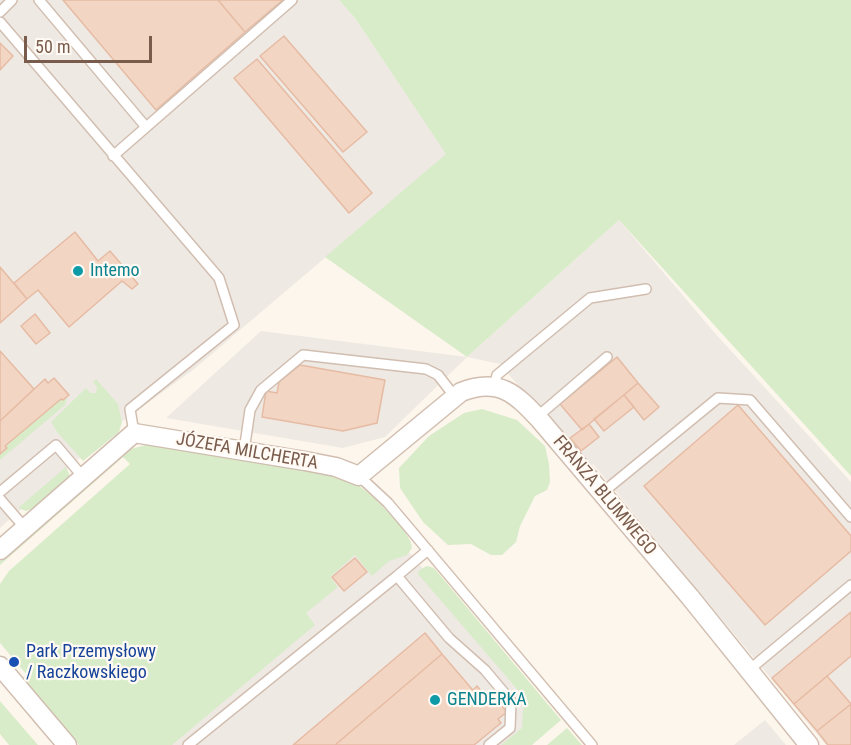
<!DOCTYPE html>
<meta charset="utf-8">
<style>
body{margin:0}
#map{position:relative;width:851px;height:745px;overflow:hidden;background:#fdf6ec;font-family:"Roboto Condensed",sans-serif}
canvas{display:block}
.scale{position:absolute;left:24px;top:36px;width:128px;height:27px;box-sizing:border-box;border:3px solid #7a5c4d;border-top:0;padding-left:8px;font-size:18px;line-height:21px;white-space:nowrap;color:#7a5c4d;-webkit-text-stroke:4px #fffaf3;paint-order:stroke}
</style>
<div id="map">
<canvas width="851" height="745"></canvas>
<div class="scale">50 m</div>
</div>
<script>
const ctx = document.querySelector('canvas').getContext('2d');
ctx.lineJoin = 'round';
function fill(path, color) { ctx.fillStyle = color; ctx.fill(path, 'evenodd'); }
function stroke(path, color, width, dash) { ctx.strokeStyle = color; ctx.lineWidth = width; ctx.lineCap = dash ? 'butt' : 'round'; ctx.setLineDash(dash || []); ctx.stroke(path); }
function label(font, color, halo, rows, align = 'center') {
  ctx.font = font + ' "Roboto Condensed",sans-serif'; ctx.lineWidth = 4.5; ctx.setLineDash([]); ctx.textBaseline = 'middle'; ctx.strokeStyle = halo; ctx.fillStyle = color; for (const [text, x, y, turn = 0] of rows) {
    ctx.save(); ctx.translate(x, y); ctx.rotate((+turn || 0) * Math.PI / 180); ctx.textAlign = isNaN(turn) ? turn : align; if (halo) ctx.strokeText(text, 0, 0); ctx.fillText(text, 0, 0); ctx.restore();
  }
}
fill(new Path2D(`
 M0,0H339L355,18L447,154L193,370L117,425L0,528Z
 M619,220L713,331L851,482V745H826L593,464L588,468L500,364L467,357L385,437L343,448L166,418L261,331L467,357Z
 M371,507L533,699L518,745H96Z
 M765,720L786,745H734Z`), '#efe9e4');
fill(new Path2D(`
 M339,0H851V476L619,220L467,357L325,257L446,154L355,18Z
 M96,379L118,404L122,422L119,432L83,461L58,433L51,422L86,388L90,393H96L97,387L93,382Z
 M67,397L65,405L0,460V454L7,449L5,446L61,399L63,400Z
 M482,409L517,420L545,446L549,464L550,482L547,490L535,496L520,526L516,542L502,555H491L471,544L448,545L423,522L400,488L399,468L429,436L464,413Z
 M146,445H157L330,474C338,477 348,479 356,484C370,492 413,533 412,548L407,555L389,561L372,576L355,555L330,577L338,587L306,613L315,625L172,745H79L23,678L27,675L0,643V584L9,571L130,464L123,457L0,565V561L121,455L131,449Z
 M66,467L70,476L32,509L26,511L18,508Z
 M427,566L434,568L561,720L532,745H501L522,728L524,697L418,574V571Z
 M0,701L38,745H9L0,734Z
 M567,728L582,745H547Z`), '#d8ecc9');
const building = new Path2D(`
 M63,0H218L245,32L156,110Z
 M218,0H283L245,32Z
 M284,36L367,132L343,152L260,56Z
 M0,43L13,56L0,70Z
 M257,59L372,193L349,213L234,78Z
 M75,232L98,261L110,251L138,284L132,289L122,281L69,327L38,290L27,299L14,283Z
 M0,267L27,299L0,323Z
 M35,314L50,333L36,344L21,326Z
 M0,351L34,389L0,421Z
 M617,357L638,383L582,430L560,404Z
 M300,365L385,380L377,423L343,431L262,417L266,391L277,393L279,382Z
 M54,378L69,395L63,400L61,399L5,446L7,448L0,454V421L45,379L48,383Z
 M638,383L659,407L644,420L624,395Z
 M624,395L634,407L604,431L594,419Z
 M738,405L851,536V551L765,625L644,486Z
 M589,424L599,437L581,451L570,438Z
 M355,558L367,572L344,591L332,577Z
 M851,612V656L794,704L772,678Z
 M425,633L442,654L335,745H293Z
 M442,654L483,702L491,694L507,712L498,719L501,723L474,745H335Z
 M827,676L851,704L817,731L794,704Z
 M477,686L487,698L483,702L473,690Z
 M851,704V745H828L817,731Z`);
fill(building, '#f3d5c3');
stroke(building, '#e6bba3', 1.5);
const service = new Path2D(`
 M39,0L146,127
 M0,12L12,0
 M0,22L219,278L234,325L130,409L134,433
 M113,156L292,0
 M494,386L497,375L590,298L646,289
 M537,417L607,357
 M244,451L250,410L261,390L303,355L426,369L438,375L455,397
 M359,476L388,503L592,745
 M0,492L56,445L83,477
 M602,493L718,398L750,400L851,517
 M0,499L25,528
 M397,576L428,550
 M749,670L851,585
 M188,745L397,576L449,638L485,670L511,701L510,728L489,745`);
const minor = new Path2D(`
 M0,550L134,433L305,461L336,467L359,476L461,392C499,377 516,394 540,420L690,597L809,745
 M0,666L67,745`);
stroke(service, '#d1beb0', 12);
stroke(minor, '#d1beb0', 21);
stroke(service, '#fff', 9);
stroke(minor, '#fff', 18);
for (const [x, y, r, color] of [
 [78,271,6,"#0f9aa8"],
 [14,662,6,"#1a4fb4"],
 [435,700,6,"#0f9aa8"]
]) { const dot = new Path2D(); dot.arc(x, y, r, 0, 2 * Math.PI); ctx.fillStyle = color; ctx.fill(dot); stroke(dot, '#fffaf3', 2); }
label('18px', '#0d838f', '#fffaf3', [
 ["Intemo",90,271],
 ["GENDERKA",447,700]
], 'left');
label('18px', '#7a5c4d', '#fffaf3', [
 ["JÓZEFA MILCHERTA",247,452,10],
 ["FRANZA BLUMWEGO",604,496,50]
]);
label('18px', '#164399', '#fffaf3', [
 ["Park Przemysłowy",26,652],
 ["/ Raczkowskiego",26,673]
], 'left');
</script>
